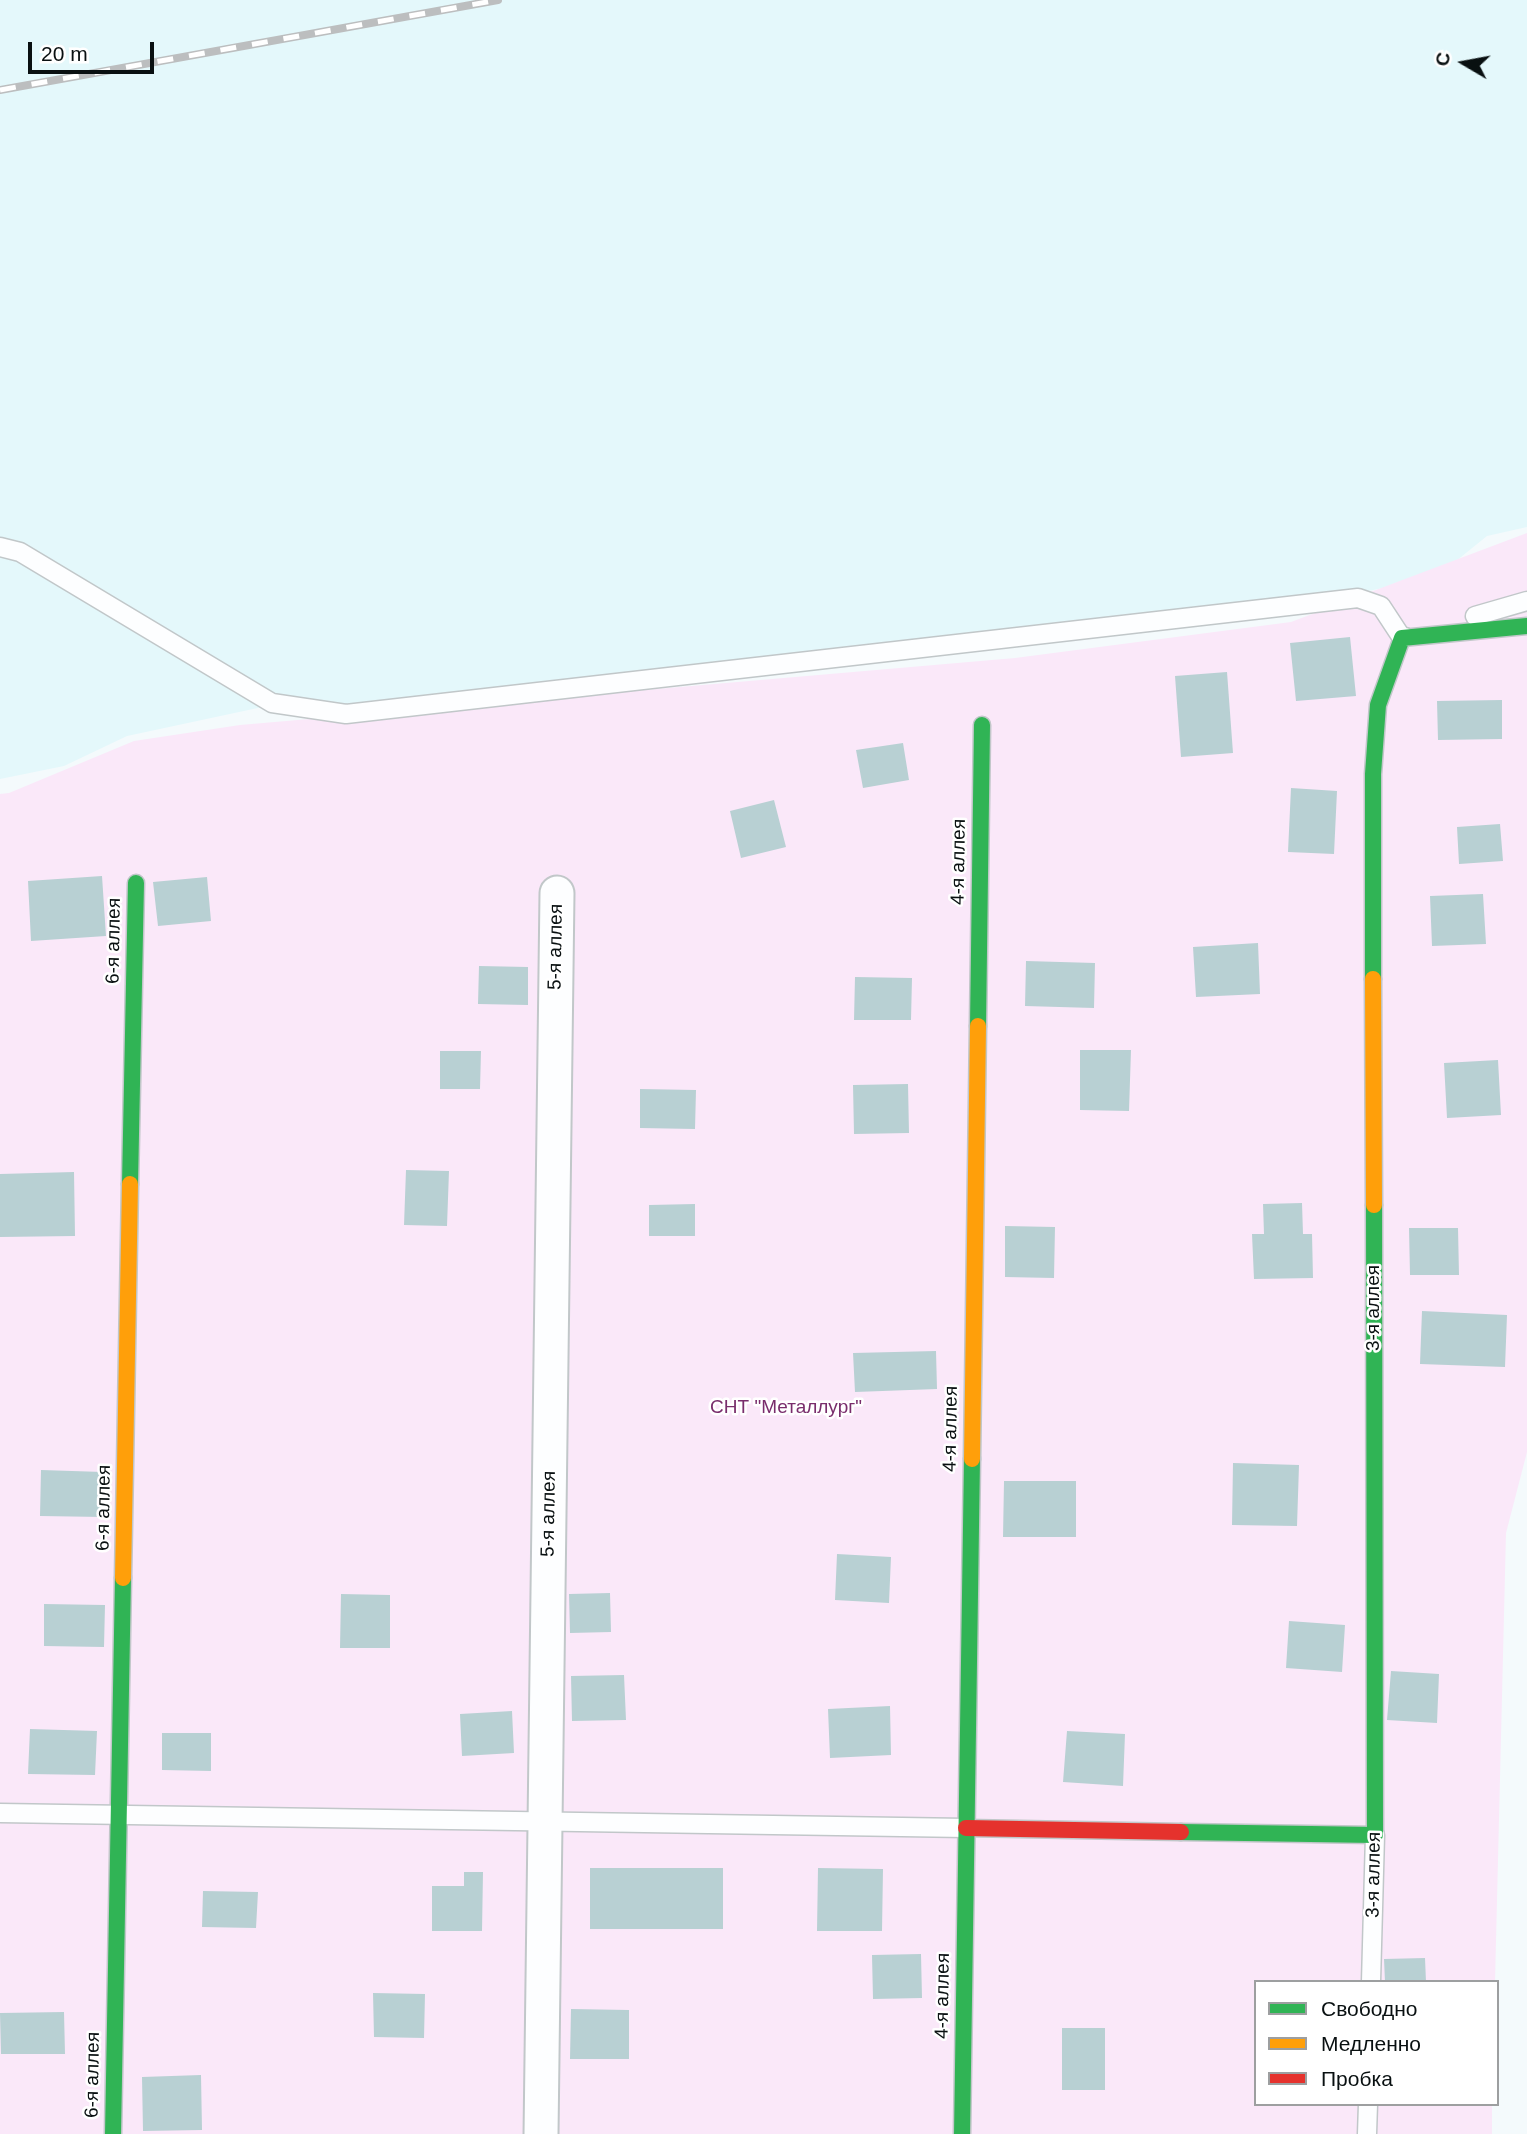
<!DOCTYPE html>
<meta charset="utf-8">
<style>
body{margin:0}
#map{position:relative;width:1527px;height:2134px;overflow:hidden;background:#f4fafc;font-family:Arial,sans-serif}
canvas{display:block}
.legend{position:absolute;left:1254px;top:1980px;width:245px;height:126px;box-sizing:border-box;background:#fff;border:2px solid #9d9fa0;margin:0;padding:9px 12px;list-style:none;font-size:21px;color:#091011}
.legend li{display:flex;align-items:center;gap:14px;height:35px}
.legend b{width:35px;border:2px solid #9d9fa0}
.north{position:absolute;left:1429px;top:28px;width:70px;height:70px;-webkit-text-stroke:5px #fff;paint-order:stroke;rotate:280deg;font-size:19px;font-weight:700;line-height:28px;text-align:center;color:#091011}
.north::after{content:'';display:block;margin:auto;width:24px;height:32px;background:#091011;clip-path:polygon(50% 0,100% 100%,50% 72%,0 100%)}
.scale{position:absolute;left:28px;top:42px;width:126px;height:32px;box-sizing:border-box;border:4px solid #091011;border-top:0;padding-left:9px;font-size:21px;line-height:24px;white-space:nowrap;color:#091011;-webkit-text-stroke:5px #fff;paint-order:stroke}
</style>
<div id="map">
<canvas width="1527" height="2134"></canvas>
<ul class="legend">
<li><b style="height:9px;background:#30b455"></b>Свободно</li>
<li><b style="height:9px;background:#ff9f0a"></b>Медленно</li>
<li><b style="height:9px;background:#e5322d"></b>Пробка</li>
</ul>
<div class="north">С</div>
<div class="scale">20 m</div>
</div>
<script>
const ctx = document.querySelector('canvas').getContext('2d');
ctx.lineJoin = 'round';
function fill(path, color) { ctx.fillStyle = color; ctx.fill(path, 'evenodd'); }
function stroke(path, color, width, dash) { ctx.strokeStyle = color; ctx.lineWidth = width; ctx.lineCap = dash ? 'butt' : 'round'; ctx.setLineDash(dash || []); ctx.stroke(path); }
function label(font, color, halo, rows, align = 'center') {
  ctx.font = font + ' Arial,sans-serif'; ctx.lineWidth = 5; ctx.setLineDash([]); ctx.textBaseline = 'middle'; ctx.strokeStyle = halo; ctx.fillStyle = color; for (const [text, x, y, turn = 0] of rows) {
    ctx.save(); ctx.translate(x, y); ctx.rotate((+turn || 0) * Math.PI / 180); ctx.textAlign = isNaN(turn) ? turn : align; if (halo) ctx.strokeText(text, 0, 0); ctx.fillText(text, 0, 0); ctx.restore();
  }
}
fill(new Path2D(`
 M0,0H1527V527L1487,536L1435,578L1234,617L779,663L403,722L281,703L127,736L64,766L0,779Z`), '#e4f8fb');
fill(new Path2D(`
 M1527,533V1452L1506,1533L1495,1982H1256V2104H1492V2134H0V794L9,793L134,741L240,725L1015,658L1291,622Z`), '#fae8f9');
fill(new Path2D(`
 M1350,637L1356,696L1296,701L1290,643Z
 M1227,672L1233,753L1181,757L1175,676Z
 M1502,700V739L1438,740L1437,701Z
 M903,743L909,780L863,788L856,750Z
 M1291,788L1337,791L1334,854L1288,852Z
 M774,800L786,847L741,858L730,811Z
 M1500,824L1503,861L1459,864L1457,827Z
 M102,876L106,936L31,941L28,881Z
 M207,877L211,921L158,926L153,882Z
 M1483,894L1486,944L1432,946L1430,896Z
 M1258,943L1260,994L1196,997L1193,947Z
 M1026,961L1095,963L1094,1008L1025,1006Z
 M479,966L528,967V1005L478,1004Z
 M855,977L912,978L911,1020H854Z
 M1080,1050H1131L1129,1111L1080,1110Z
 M440,1051H481L480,1089H440Z
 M1498,1060L1501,1115L1447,1118L1444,1063Z
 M908,1084L909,1133L854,1134L853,1085Z
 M640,1089L696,1090L695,1129L640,1128Z
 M406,1170L449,1171L447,1226L404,1225Z
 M74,1172L75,1236L0,1237V1174Z
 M1302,1203L1303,1234H1312L1313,1278L1254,1279L1252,1234H1264L1263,1204Z
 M695,1204V1236H649V1205Z
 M1005,1226L1055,1227L1054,1278L1005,1277Z
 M1409,1228H1458L1459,1275H1410Z
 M1422,1311L1507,1315L1505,1367L1420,1364Z
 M936,1351L937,1389L855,1392L853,1353Z
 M1233,1463L1299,1465L1297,1526L1232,1525Z
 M41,1470L103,1472V1517L40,1516Z
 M1004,1481H1076V1537H1003Z
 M837,1554L891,1557L889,1603L835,1600Z
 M610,1593L611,1632L570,1633L569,1594Z
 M341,1594L390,1595V1648H340Z
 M44,1604L105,1605L104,1647L44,1646Z
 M1289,1621L1345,1625L1342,1672L1286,1668Z
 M1391,1671L1439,1674L1437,1723L1387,1720Z
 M624,1675L626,1720L572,1721L571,1676Z
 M890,1706L891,1755L830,1758L828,1709Z
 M512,1711L514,1753L462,1756L460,1714Z
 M30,1729L97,1731L95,1775L28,1774Z
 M1067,1731L1125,1734L1123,1786L1063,1782Z
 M162,1733H211V1771L162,1770Z
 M590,1868H723V1929H590Z
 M818,1868L883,1869L882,1931H817Z
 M464,1872H483L482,1931H432V1886H464Z
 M203,1891L258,1892L256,1928L202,1927Z
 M921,1954L922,1998L873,1999L872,1955Z
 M1425,1958L1426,1982H1385L1384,1959Z
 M373,1993L425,1994L424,2038L374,2037Z
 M571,2009L629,2010V2059H570Z
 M64,2012L65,2054H1L0,2013Z
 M1062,2028H1105V2090H1062Z
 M201,2075L202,2130L143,2131L142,2077Z`), '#b8d0d3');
const lane = new Path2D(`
 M0,547L20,552L272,703L346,714L1358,598L1381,606L1402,638L1405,637
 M1475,616L1527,601
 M0,1813L966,1828
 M1371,1982L1375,1835
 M1367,2134L1368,2104`);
const street = new Path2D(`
 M541,2134L557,893`);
const fast = new Path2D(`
 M1373,979V774L1378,705L1402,638L1527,626
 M978,1026L982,725
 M130,1184L136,883
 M1181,1832L1375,1835L1374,1205
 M113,2134L123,1578
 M962,2134L972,1459`);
const slow = new Path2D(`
 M1373,979L1374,1205
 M972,1459L978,1026
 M123,1578L130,1184`);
const jam = new Path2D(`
 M966,1828L1181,1832`);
stroke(lane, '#c1c7c9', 21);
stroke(street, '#c1c7c9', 37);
stroke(fast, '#c1c7c9', 19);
stroke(slow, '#c1c7c9', 19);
stroke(jam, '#c1c7c9', 19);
stroke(lane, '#fdfeff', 18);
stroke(street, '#fdfeff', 33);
stroke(fast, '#30b455', 16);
stroke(slow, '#ff9f0a', 16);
stroke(jam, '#e5322d', 16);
const rail = new Path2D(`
 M0,90L498,0`);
stroke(rail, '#bcbebf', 8);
stroke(rail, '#fff', 5, [16]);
label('19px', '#091011', '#fff', [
 ["4-я аллея",959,862,-89],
 ["6-я аллея",114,941,-89],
 ["5-я аллея",556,947,-89],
 ["3-я аллея",1374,1308,-90],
 ["4-я аллея",951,1429,-89],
 ["6-я аллея",104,1508,-89],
 ["5-я аллея",549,1514,-89],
 ["3-я аллея",1374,1875,-89],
 ["4-я аллея",943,1996,-89],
 ["6-я аллея",93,2075,-89]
]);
label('19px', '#792d6c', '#fff', [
 ["СНТ \"Металлург\"",786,1408]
]);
</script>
